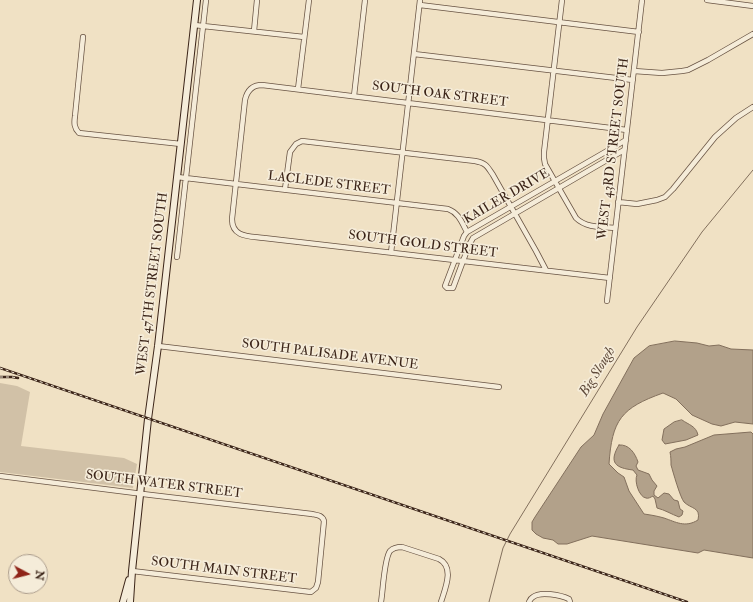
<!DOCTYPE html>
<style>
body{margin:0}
#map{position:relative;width:753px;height:602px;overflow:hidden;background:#f0e1c4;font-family:"IM FELL Double Pica",serif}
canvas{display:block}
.north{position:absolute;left:8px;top:554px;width:40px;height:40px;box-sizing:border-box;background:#f5ecd9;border:1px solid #ab9c8c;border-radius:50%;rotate:97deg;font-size:11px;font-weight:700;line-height:16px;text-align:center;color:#3b2418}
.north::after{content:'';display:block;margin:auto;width:14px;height:18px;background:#8f2418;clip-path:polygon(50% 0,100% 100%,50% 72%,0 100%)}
</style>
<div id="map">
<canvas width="753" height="602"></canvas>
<div class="north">N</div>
</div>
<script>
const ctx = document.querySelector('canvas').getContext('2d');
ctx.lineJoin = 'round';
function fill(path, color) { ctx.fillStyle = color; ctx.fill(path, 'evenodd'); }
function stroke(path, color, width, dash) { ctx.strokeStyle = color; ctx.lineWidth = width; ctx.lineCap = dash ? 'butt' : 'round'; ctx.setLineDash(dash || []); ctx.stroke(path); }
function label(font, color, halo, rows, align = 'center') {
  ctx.font = font + ' "IM FELL Double Pica",serif'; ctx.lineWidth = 3.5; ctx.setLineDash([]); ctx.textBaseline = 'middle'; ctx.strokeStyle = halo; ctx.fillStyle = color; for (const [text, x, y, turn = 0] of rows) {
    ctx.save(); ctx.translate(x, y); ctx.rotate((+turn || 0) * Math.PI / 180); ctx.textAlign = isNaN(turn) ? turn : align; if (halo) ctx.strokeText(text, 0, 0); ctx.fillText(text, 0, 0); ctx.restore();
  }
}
fill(new Path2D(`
 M0,383L17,386L30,392L21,446L124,458L137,464L133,488L0,472Z`), '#d1c1a7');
const water = new Path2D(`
 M675,341L697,343L709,346L719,345L731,349L753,350V424L735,422L721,426L712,424L692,415L676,399L663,393C621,408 612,420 609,464L618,473L624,477L629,491L644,514C651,515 657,516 664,518C676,522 685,528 698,520C701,507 691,509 684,502C680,497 673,472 671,465C671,461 671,457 670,452L676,449L685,447L714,435L751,432L753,434V558L704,550L698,553L592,536L567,544H558L553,540L543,538L536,534L532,530V522L535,517L581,447L594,435L603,414L634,358L649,346Z
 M682,420C689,425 696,426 698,435L686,440L665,444L662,440L664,429L674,422Z
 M619,445C629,444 635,453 638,462L636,466L638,470L649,474L652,480L657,486L654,491V495L658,498L664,493L669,494L674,500L678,501L680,509L683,511L682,515L679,517C671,514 665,510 657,508L655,499L653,496C651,497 648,499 646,498C639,497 634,481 637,475L633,470C616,468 608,463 619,445Z`);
fill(water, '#b2a18a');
stroke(water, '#826f5c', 1);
stroke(new Path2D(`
 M489,602L503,548L510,534L637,327L702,232L753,170`), '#826f5c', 1);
const street = new Path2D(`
 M562,0L544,152V158L545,164L576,218C586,228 602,227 615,228
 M707,0L753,6
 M420,5L639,32
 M194,25L304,37
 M254,31L257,0
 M83,37L75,116C74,123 74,128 79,133L181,144
 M414,54L633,80
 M634,71L662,73L682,71L688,70L708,60L753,34
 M298,89L309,0
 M354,96L365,0
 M624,150L473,238L469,245L453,288H447L445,286L464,236L467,232L626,140
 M177,177L448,209C459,213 462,223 467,232
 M285,189L290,152L296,144L302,141L475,161C486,163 487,166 493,175L536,251L546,270
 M618,202L637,204L657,200L665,197L673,189L715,137L736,118L753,107
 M391,253L420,0
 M177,257L206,0
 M610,278L264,238C250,236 232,238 232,219L245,100C247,91 252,85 262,85L627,130
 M607,301L642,0
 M158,346L499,387
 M0,476L151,495L312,514C317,515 322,515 324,521L318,582L316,588L311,592L132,571
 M381,602C383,591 384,559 390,551C393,548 397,547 402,547L439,559C455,567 445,589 441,602
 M529,602C530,600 531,598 533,597C540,591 561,595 569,599L570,602`);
const secondary = new Path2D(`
 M123,602L129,580
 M130,602L132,571L148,419L158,346L197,0`);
stroke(street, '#685343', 6);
stroke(secondary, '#3b2418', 8);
stroke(street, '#f5ecd9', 4.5);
stroke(secondary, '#f5ecd9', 6);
const rail = new Path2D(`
 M0,368L687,602
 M0,377H12L18,378`);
stroke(rail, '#3b2418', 2.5);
stroke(rail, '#f5ecd9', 1, [3]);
label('13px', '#3b2418', '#f5ecd9', [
 ["SOUTH OAK STREET",440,95,7],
 ["WEST 43RD STREET SOUTH",614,149,-83],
 ["LACLEDE STREET",329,184,7],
 ["KAILER DRIVE",507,197,-30],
 ["SOUTH GOLD STREET",423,245,7],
 ["WEST 47TH STREET SOUTH",153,284,-83],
 ["SOUTH PALISADE AVENUE",330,355,7],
 ["SOUTH WATER STREET",164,485,7],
 ["SOUTH MAIN STREET",224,571,7]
]);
label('italic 14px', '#5f4a3a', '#f5ecd9', [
 ["Big Slough",598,372,-58]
]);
</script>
